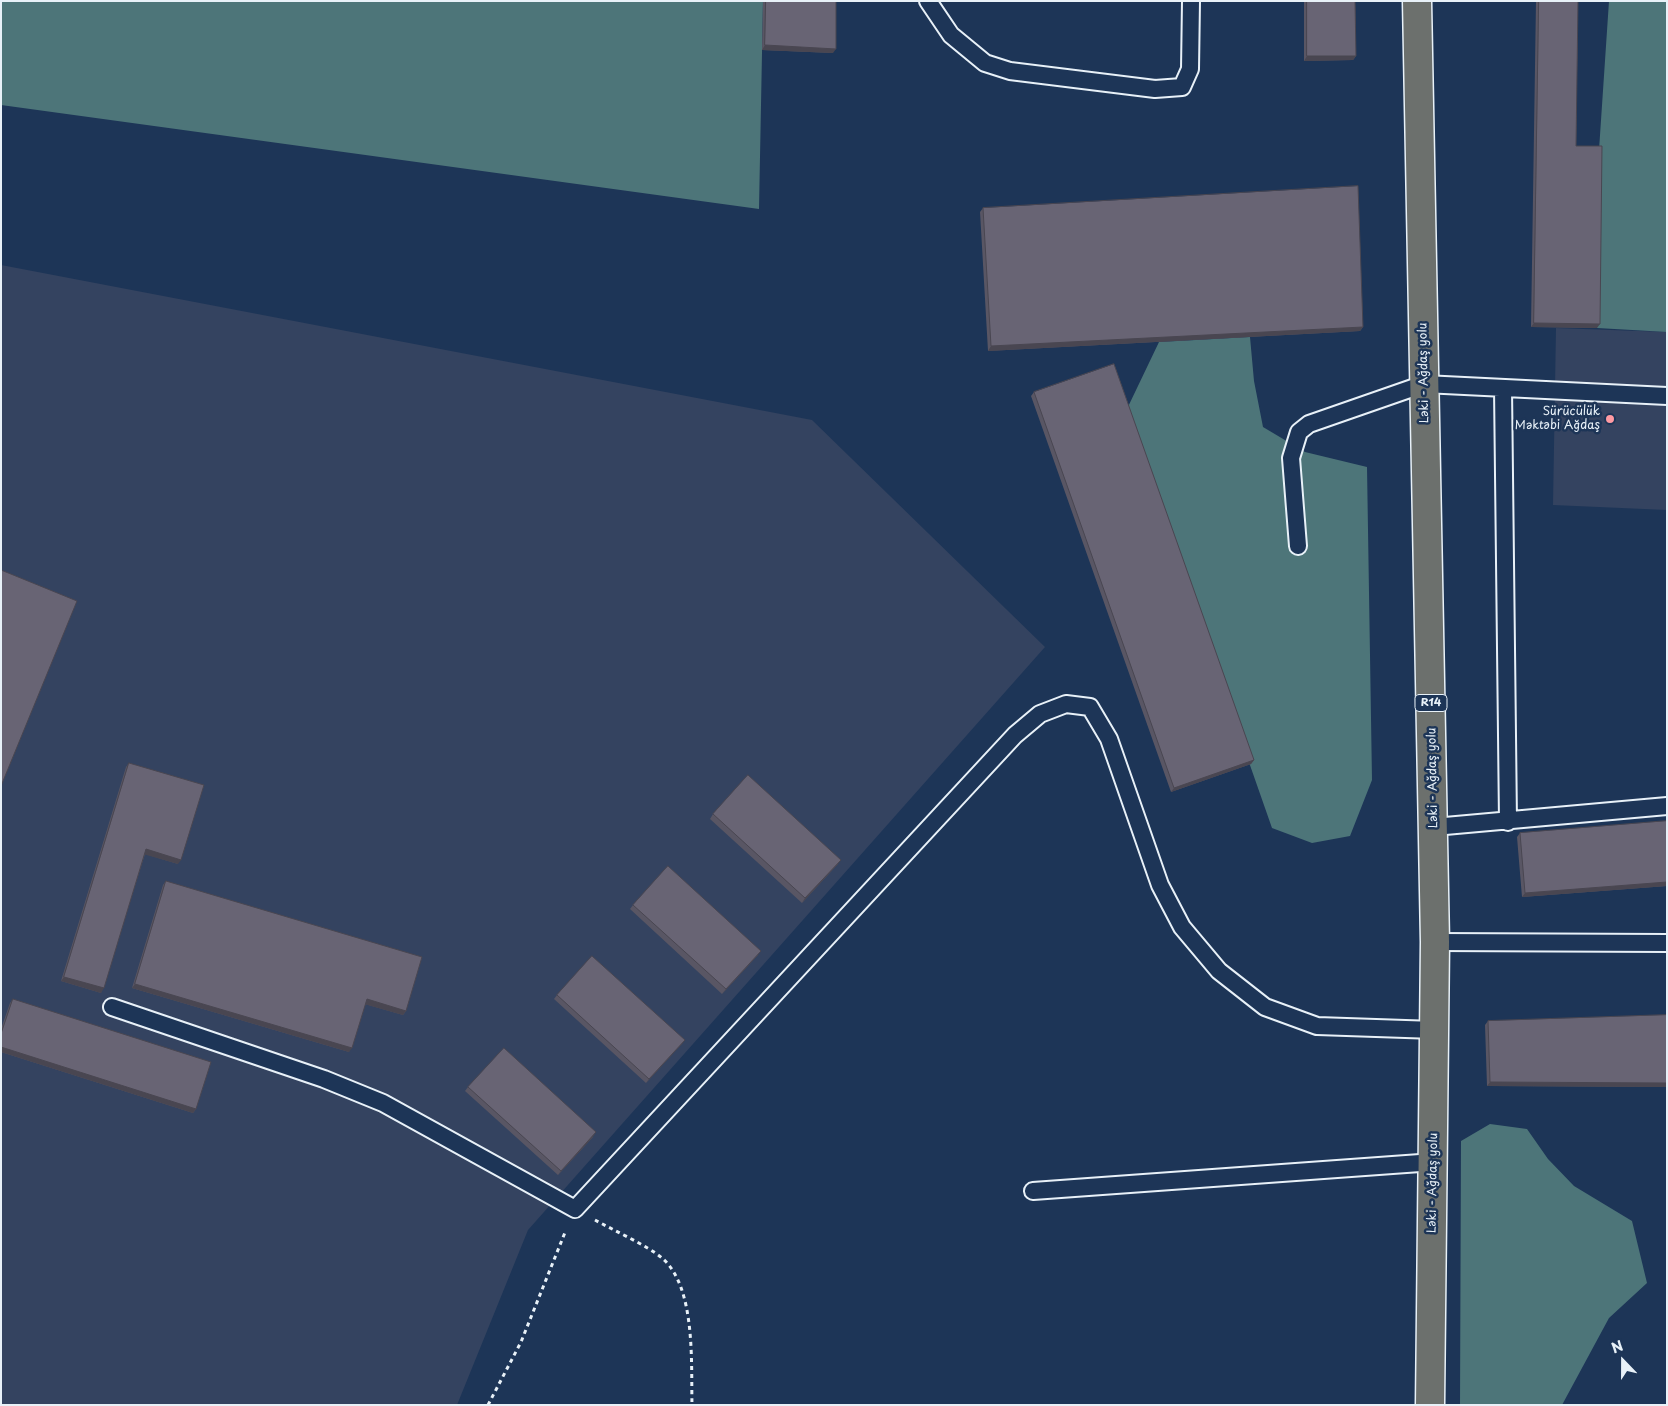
<!DOCTYPE html>
<meta charset="utf-8">
<style>
body{margin:0}
#map{position:relative;width:1668px;height:1406px;overflow:hidden;background:#1d3557;font-family:"Playpen Sans",sans-serif}
canvas{display:block}
.frame{position:absolute;inset:0;border:2px solid #e8f1f8;pointer-events:none}
.north{position:absolute;left:1598px;top:1336px;width:50px;height:50px;-webkit-text-stroke:4px #1d3557;paint-order:stroke;rotate:338deg;font-size:14px;font-weight:700;line-height:20px;text-align:center;color:#e8f1f8}
.north::after{content:'';display:block;margin:auto;width:18px;height:22px;background:#e8f1f8;clip-path:polygon(50% 0,100% 100%,50% 72%,0 100%)}
</style>
<div id="map">
<canvas width="1668" height="1406"></canvas>
<div class="frame"></div>
<div class="north">N</div>
</div>
<script>
const ctx = document.querySelector('canvas').getContext('2d');
ctx.lineJoin = 'round';
function fill(path, color) { ctx.fillStyle = color; ctx.fill(path, 'evenodd'); }
function stroke(path, color, width, dash) { ctx.strokeStyle = color; ctx.lineWidth = width; ctx.lineCap = dash ? 'butt' : 'round'; ctx.setLineDash(dash || []); ctx.stroke(path); }
function label(font, color, halo, rows, align = 'center') {
  ctx.font = font + ' "Playpen Sans",sans-serif'; ctx.lineWidth = 5; ctx.setLineDash([]); ctx.textBaseline = 'middle'; ctx.strokeStyle = halo; ctx.fillStyle = color; for (const [text, x, y, turn = 0] of rows) {
    ctx.save(); ctx.translate(x, y); ctx.rotate((+turn || 0) * Math.PI / 180); ctx.textAlign = isNaN(turn) ? turn : align; if (halo) ctx.strokeText(text, 0, 0); ctx.fillText(text, 0, 0); ctx.restore();
  }
}
fill(new Path2D(`
 M1,265L812,420L1045,647L528,1230L457,1405H1Z
 M1556,328L1667,332V510L1553,505Z`), '#344360');
fill(new Path2D(`
 M1,1H763L759,209L1,105Z
 M1609,1H1667V332L1597,328L1599,150Z
 M1250,337L1254,381L1263,427L1305,452L1367,467L1372,780L1350,836L1312,843L1272,828L1126,411L1159,342Z
 M1490,1124L1527,1129L1548,1159L1574,1186L1632,1221L1647,1283L1609,1318L1562,1405H1460L1461,1141Z`), '#4d7579');
const lane = new Path2D(`
 M928,1L951,35L985,63L1010,71L1155,89L1182,87L1190,69L1191,1
 M1503,388L1508,822
 M1298,546L1291,458L1299,432L1309,424L1424,384L1667,396
 M1434,827L1667,806
 M1435,942L1667,943
 M112,1007L324,1079L383,1103L575,1209L1015,735L1040,714L1066,704L1090,707L1109,739L1160,885L1182,927L1219,971L1265,1007L1317,1026L1435,1030
 M1033,1191L1434,1162`);
const primary = new Path2D(`
 M1417,1L1435,942L1430,1405`);
stroke(lane, '#e8f1f8', 20);
stroke(primary, '#e8f1f8', 31);
stroke(new Path2D(`
 M595,1220C613,1230 648,1246 662,1258C696,1287 691,1363 692,1405
 M488,1405L521,1342L566,1230`), '#e8f1f8', 3, [4, 4]);
stroke(lane, '#1d3557', 16);
stroke(primary, '#6c706d', 28);
fill(new Path2D(`
 M763,1H836L833,53L762,50Z
 M1304,1H1355L1356,56L1353,60L1304,61Z
 M1536,1H1578L1576,146L1597,328L1531,327Z
 M983,208L1363,327L1360,331L988,351L980,212Z
 M1034,392L1254,760L1251,764L1171,792L1031,396Z
 M129,763L178,864L145,854L101,993L61,981L126,767Z
 M713,814L838,864L802,903L710,819Z
 M1667,821V886L1522,897L1517,837L1520,833Z
 M166,881L406,1011L403,1015L365,1004L349,1052L132,988L163,885Z
 M633,905L758,955L722,994L630,909Z
 M557,995L685,1040L646,1083L554,999Z
 M13,999L196,1109L193,1113L1,1052V1029L10,1003Z
 M1667,1015V1087L1487,1086L1485,1025L1488,1021Z
 M468,1087L593,1137L558,1175L465,1091Z`), '#595664');
fill(new Path2D(`
 M765,45L836,49L833,53L762,50Z
 M1307,56H1356L1353,60L1304,61Z
 M1534,323L1600,324L1597,328L1531,327Z
 M1363,327L1360,331L988,351L991,346Z
 M1254,760L1251,764L1171,792L1174,788Z
 M146,849L181,860L178,864L143,854Z
 M841,860L838,864L802,903L805,898Z
 M1667,882V886L1522,897L1525,893Z
 M761,951L758,955L722,994L726,989Z
 M64,977L104,988L101,993L61,981Z
 M135,984L352,1048L349,1052L132,988Z
 M367,999L406,1011L403,1015L364,1004Z
 M685,1040L682,1044L646,1083L649,1079Z
 M1,1047L196,1109L193,1113L1,1052Z
 M1490,1082L1667,1083V1087L1487,1086Z
 M596,1132L593,1137L558,1175L561,1171Z`), '#494651');
const building = new Path2D(`
 M766,1H836V49L765,45Z
 M1307,1H1355L1356,56H1307Z
 M1539,1H1578L1576,146H1602L1600,324L1534,323Z
 M1358,186L1363,327L991,346L983,208Z
 M1114,364L1254,760L1174,788L1034,392Z
 M1,570L77,601L1,786Z
 M129,763L204,785L181,860L146,849L104,988L64,977Z
 M748,775L841,860L805,898L713,814Z
 M1667,821V882L1525,893L1520,833Z
 M668,866L761,951L726,989L633,905Z
 M166,881L422,957L406,1011L367,999L352,1048L135,984Z
 M592,956L685,1040L649,1079L557,995Z
 M13,999L211,1062L196,1109L1,1047V1034Z
 M1667,1015V1083L1490,1082L1488,1021Z
 M504,1048L596,1132L561,1171L468,1087Z`);
fill(building, '#686474');
stroke(building, '#494651', 1);
for (const [x, y, r, color] of [
 [1610,419,5,"#ff9aa2"]
]) { const dot = new Path2D(); dot.arc(x, y, r, 0, 2 * Math.PI); ctx.fillStyle = color; ctx.fill(dot); stroke(dot, '#1d3557', 2); }
for (const [x, y, w] of [
 [1431,703,32]
]) { const box = new Path2D(); box.roundRect(x - w / 2, y - 8.5, w, 17, 4); ctx.fillStyle = '#1d3557'; ctx.fill(box); stroke(box, '#e8f1f8', 1); }
label('bold 11px', '#e8f1f8', null, [
 ["R14",1431,703]
]);
label('12px', '#e8f1f8', '#1d3557', [
 ["Ləki - Ağdaş yolu",1424,373,-91],
 ["Ləki - Ağdaş yolu",1433,778,-91],
 ["Ləki - Ağdaş yolu",1433,1183,-89]
]);
label('12px', '#e8f1f8', '#1d3557', [
 ["Sürücülük",1600,412],
 ["Məktəbi Ağdaş",1600,426]
], 'right');
</script>
